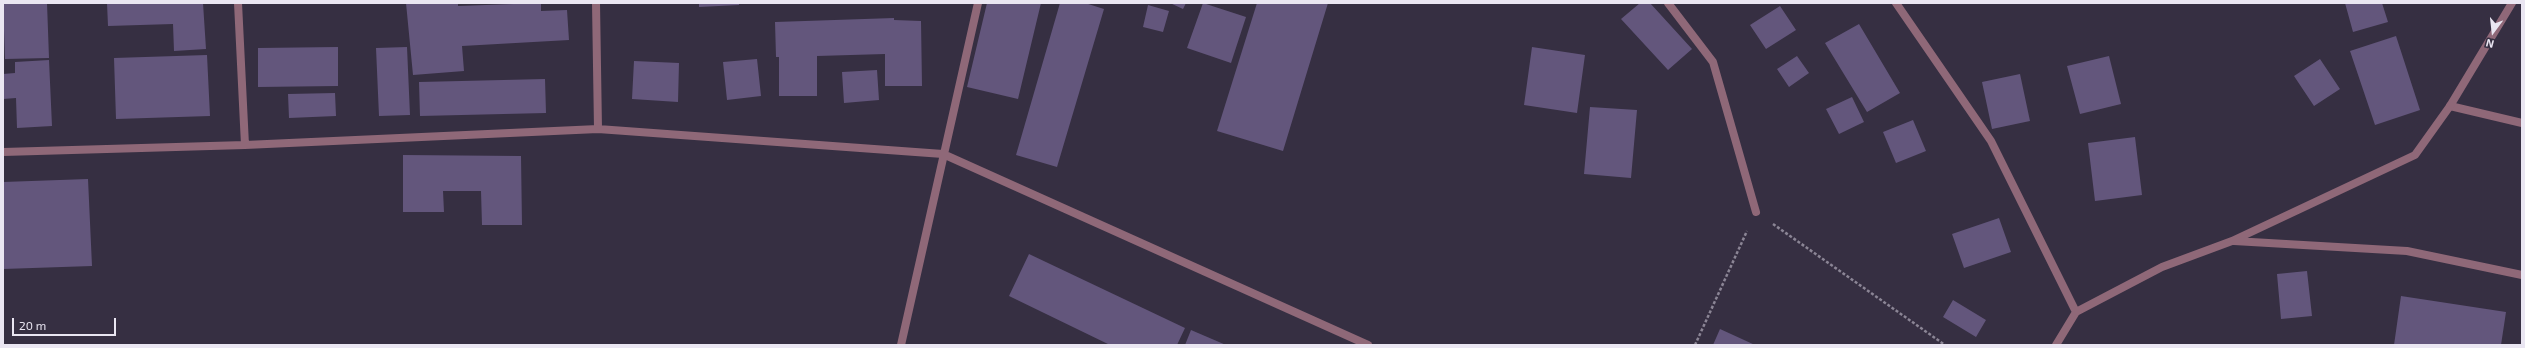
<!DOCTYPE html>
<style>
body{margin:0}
#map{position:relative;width:2525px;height:348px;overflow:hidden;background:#362f42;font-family:"Exo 2",sans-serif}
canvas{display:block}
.frame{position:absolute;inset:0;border:4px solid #eae6f2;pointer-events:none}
.north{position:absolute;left:2473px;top:12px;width:40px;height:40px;-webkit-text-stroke:3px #362f42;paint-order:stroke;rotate:195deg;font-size:11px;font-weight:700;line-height:16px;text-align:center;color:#eae6f2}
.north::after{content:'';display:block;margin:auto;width:14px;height:18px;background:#eae6f2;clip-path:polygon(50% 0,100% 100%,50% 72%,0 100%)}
.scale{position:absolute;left:12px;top:318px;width:104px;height:18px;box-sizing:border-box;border:2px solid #eae6f2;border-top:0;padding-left:5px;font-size:12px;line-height:14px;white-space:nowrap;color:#eae6f2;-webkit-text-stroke:3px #362f42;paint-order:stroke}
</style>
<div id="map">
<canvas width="2525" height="348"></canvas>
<div class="frame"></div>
<div class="north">N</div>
<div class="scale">20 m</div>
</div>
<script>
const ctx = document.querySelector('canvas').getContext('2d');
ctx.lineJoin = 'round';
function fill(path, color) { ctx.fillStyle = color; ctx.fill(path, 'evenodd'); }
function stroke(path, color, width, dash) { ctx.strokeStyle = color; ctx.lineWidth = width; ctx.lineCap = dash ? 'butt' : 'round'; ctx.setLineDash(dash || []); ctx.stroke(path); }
fill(new Path2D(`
 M3,3H47L49,58L5,59Z
 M107,3H203L206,49L174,51L173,24L108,26Z
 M406,3H458V6L541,3V11L567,10L569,40L462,46L464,71L413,75Z
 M699,3H739V5L699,7Z
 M987,3H1041L1018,99L967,87Z
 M1060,3H1085L1104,9L1057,167L1016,155Z
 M1170,3H1186L1183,9Z
 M1203,3L1246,17L1231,63L1187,48Z
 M1257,3H1328L1283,151L1217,131Z
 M1640,3H1650L1692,49L1668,70L1621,19Z
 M2345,3H2382L2388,22L2353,32Z
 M1148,5L1169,11L1163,32L1143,27Z
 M1780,6L1796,30L1766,49L1750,25Z
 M894,18V20L921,21L922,86H885V54L817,56V96H779V57H776L775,22Z
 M1859,24L1900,93L1867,112L1825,43Z
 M2396,36L2420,110L2375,125L2350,51Z
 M338,47V86L258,87V48Z
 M407,47L410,115L379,116L376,48Z
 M1532,47L1585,55L1577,113L1524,105Z
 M207,55L210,116L116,119L114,58Z
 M1797,56L1809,73L1789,87L1777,69Z
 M2109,56L2121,104L2080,114L2067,66Z
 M757,59L761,96L727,100L723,62Z
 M2320,59L2340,89L2314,106L2294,76Z
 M49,60L52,126L17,128L16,98L3,99V74L15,73V62Z
 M634,61L679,63L678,102L632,99Z
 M877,70L879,100L844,103L842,72Z
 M2020,74L2030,121L1992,129L1982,82Z
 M545,79L546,113L420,116L419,82Z
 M335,93L336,116L289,118L288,94Z
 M1852,97L1864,122L1839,134L1826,109Z
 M1590,107L1637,110L1631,178L1584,174Z
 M1913,120L1926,151L1896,163L1883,132Z
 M2135,137L2142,195L2095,201L2088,143Z
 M403,155L521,156L522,225H482L481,191H443L444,212H403Z
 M88,179L92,266L3,269V182Z
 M1999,218L2011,252L1964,268L1952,234Z
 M1029,254L1185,328L1177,345H1110L1009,296Z
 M2307,271L2312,316L2281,319L2277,274Z
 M2401,296L2506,312L2501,345H2394Z
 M1953,300L1986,320L1976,337L1943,317Z
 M1720,329L1755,345H1713Z
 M1191,330L1226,345H1185Z`), '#63567c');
stroke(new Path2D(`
 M1773,224L1945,345
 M1695,345L1747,231`), '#8b8595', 2.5, [3, 2]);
stroke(new Path2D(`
 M2450,106L2522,123`), '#8f6878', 8);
stroke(new Path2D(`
 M238,3L245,145
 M596,3L598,129
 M1668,3L1713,62L1756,212
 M1896,3L1991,141L2076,312
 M3,152L245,145L598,129L943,154L1368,345
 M2234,241L2407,251L2522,275
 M901,345L978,3
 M2056,345L2076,312L2162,267L2232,241L2415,155L2450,106L2512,3`), '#8f6878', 8);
</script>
